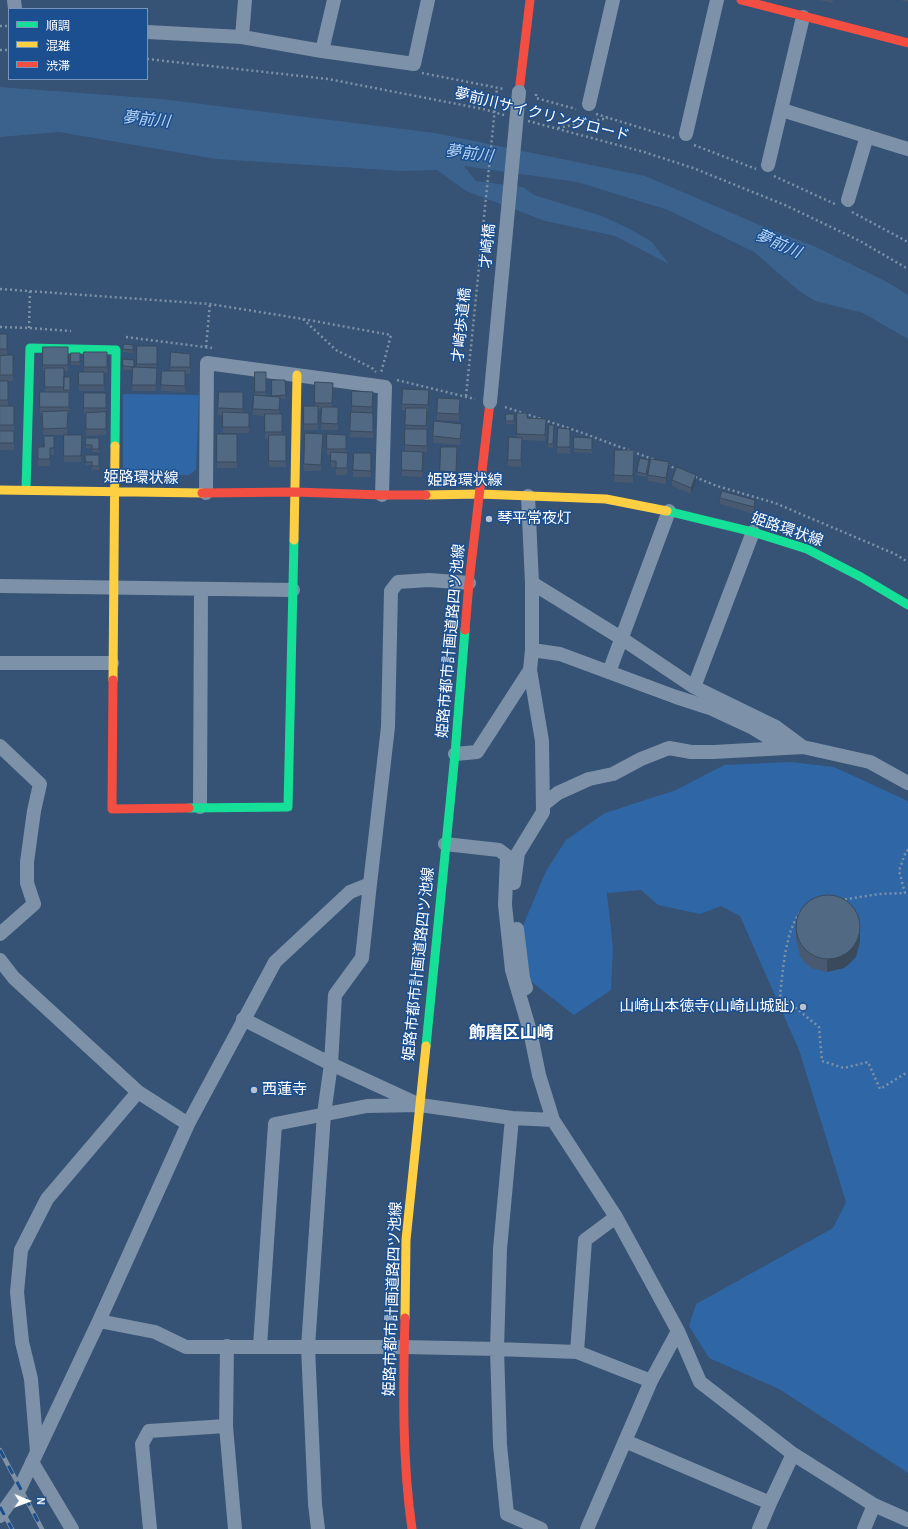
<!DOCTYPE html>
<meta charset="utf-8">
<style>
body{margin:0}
#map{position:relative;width:908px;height:1529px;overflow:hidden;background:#365274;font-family:Karla,"Noto Sans JP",sans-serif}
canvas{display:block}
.legend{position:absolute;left:8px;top:8px;width:140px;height:72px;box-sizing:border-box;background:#1b4f8f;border:1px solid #7695bc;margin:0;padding:5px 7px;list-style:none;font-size:12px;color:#fff}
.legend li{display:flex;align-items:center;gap:8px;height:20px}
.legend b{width:20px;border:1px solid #7695bc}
.north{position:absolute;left:8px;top:1481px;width:40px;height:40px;-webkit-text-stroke:3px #1b4f8f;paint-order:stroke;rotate:91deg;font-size:11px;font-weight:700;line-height:16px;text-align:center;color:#fff}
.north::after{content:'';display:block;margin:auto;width:14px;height:18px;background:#fff;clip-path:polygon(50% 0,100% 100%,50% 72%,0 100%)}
</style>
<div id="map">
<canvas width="908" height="1529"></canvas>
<ul class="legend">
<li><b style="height:5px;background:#16e098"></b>順調</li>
<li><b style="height:5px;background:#ffcf43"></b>混雑</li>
<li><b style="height:5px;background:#f24e42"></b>渋滞</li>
</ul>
<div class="north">N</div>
</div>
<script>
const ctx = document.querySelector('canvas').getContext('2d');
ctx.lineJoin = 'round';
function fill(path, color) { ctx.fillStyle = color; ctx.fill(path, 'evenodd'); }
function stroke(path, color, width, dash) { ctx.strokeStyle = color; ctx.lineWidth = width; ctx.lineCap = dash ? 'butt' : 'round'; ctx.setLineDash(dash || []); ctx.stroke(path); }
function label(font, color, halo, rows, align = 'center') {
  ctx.font = font + ' Karla,"Noto Sans JP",sans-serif'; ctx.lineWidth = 3; ctx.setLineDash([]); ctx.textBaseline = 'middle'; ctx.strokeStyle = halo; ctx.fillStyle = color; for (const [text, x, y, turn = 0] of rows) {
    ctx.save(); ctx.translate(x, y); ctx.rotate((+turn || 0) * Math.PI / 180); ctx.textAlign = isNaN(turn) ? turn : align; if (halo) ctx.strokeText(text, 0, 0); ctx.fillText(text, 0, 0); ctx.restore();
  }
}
fill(new Path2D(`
 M123,394L199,395L196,470L189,475L128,474L123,468Z
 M791,762L834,767L908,801V1473L779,1389L709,1358L689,1326L696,1304L833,1228L846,1202L799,1050L740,916L721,906L700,914L658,905L641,890L607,893L613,948L611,990L574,1015L528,979L522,928L546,871L566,840L605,813L676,790L724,765Z`), '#2f66a5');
fill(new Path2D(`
 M0,87L162,99L435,133L645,176L762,226L814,246L889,283L908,295V339L863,313L815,301L799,291L754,252L668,210L577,182L464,166L476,181L523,187L534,195L602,216L630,229L652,242L669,264L615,236L545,221L466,191L437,170L402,171L216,159L59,132L0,137Z`), '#3b618d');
stroke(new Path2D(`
 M0,26H9
 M0,50H9
 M147,59L328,79L483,109L504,115
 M422,73L504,89
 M536,94V98L576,109
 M596,114L674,138
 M528,121L644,152L693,168L785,205L860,241L908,269
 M558,128L608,118
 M694,145L756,169
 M774,176L837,205
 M852,212L908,242
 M0,289L210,304L303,319L391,335L381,373
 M303,319L336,350L372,368L376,372
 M0,327L29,328L71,331
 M29,328L30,291
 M126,337L212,348
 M206,347L210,304
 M397,380L475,399
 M505,407L580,432L655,460
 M667,465L679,470
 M695,477L717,486L775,503L895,554L908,562
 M840,900L879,894L905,893L899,871L906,851L908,850
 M800,913C785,931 783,972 780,995L819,1027L822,1061L844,1068L868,1062L880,1089L906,1073L908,1074`), '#7d92a8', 2.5, [2, 3]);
stroke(new Path2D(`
 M14,0L15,9
 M147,32L242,37L322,51L414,64L428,0
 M242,37L245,0
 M322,51L334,0
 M589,104L613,0
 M782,110L908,149
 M686,134L717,0
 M768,165L803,17
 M848,200L867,136
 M206,493L207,363L385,387L382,495
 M532,583L621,638L694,687L753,532
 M0,586L293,590
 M532,650L560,654L676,697L710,708L753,728L786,748
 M0,663H112
 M609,672L669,511
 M694,687L776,727L803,747
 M0,746L40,784L34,811L27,862V883L34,904L0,934
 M455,754L477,752L530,670L532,650V583L528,496
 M543,805L558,793L589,779L613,774L641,759L669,748L691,752H714L803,747L870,762L908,783
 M200,807L201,589
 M445,844L499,850L507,856L505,905L512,970L530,1031L539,1075L553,1120L616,1217L678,1331L700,1382L793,1454L874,1505L908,1520
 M514,883L518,853L543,812L542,741L530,670
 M517,929L523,978L526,988
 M0,960L14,978L138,1092L188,1124
 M243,1019L331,1064L420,1105L512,1118L553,1120
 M512,1118L500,1249L497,1349L500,1445L507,1514L541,1529
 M99,1321L155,1332L186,1347H404L497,1349L577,1352L651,1381
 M227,1346L226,1426L235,1529
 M260,1346L275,1124L367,1106L420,1105
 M577,1352L585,1240L616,1217
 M625,1441L770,1503
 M37,1452L31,1379L22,1342L17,1292L21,1250L47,1199L138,1092
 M32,1462L72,1529
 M0,1516L20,1488L99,1321L188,1124L275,962L350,892L370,884L388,727L391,591L398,582L429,580L469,583
 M150,1529L142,1444L149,1431L226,1426
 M318,1529L315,1504L308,1347L324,1114L331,1064L335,995L362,958L370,884
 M587,1529L651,1381L678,1331
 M759,1529L770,1503L793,1454
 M864,1529L874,1505`), '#7d92a8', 14);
stroke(new Path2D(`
 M26,490L30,348L116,350L115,446
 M667,511L753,532L807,549L861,577L908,605
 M189,808L288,807L294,540
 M426,1046L455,754L465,630`), '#16e098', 9);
stroke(new Path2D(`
 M0,490L202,493
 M426,495L480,494L606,499L667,511
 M294,540L297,375
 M113,680L115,446
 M405,1318L406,1240L426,1046`), '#ffcf43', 9);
stroke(new Path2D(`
 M741,0L908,43
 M519,92L530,0
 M202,493L295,492L382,495H426
 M465,630L469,583L490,402
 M113,680L112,809L189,808
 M405,1318C403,1389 402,1459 412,1529`), '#f24e42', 9);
const rail = new Path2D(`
 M0,1450L42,1529
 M0,1507L12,1529`);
stroke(rail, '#7e92a7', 4.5);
stroke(rail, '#1b4f8f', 3, [9]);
stroke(new Path2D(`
 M466,396L497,88`), '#7d92a8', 2.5, [2, 3]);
stroke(new Path2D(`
 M490,402L519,92`), '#7d92a8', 14);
fill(new Path2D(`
 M820,0H833L832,3Z
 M900,0H908V2Z
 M0,334H7V355H0Z
 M124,344L133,345V353L123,352Z
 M137,346H157L156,391H132L133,370H123V359L134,367H137Z
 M43,347H68V371H64V387L70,377V393H69V413H68L67,435H43L42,413H40V392H45V371H43Z
 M84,352H107V373H104V391H79V372H84Z
 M171,352L190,360V374H185V392L161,391L162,371H170Z
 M71,353H80V365H71Z
 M13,355V381H8V406H14V450H0V356Z
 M255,372H266V396H272V380H285L286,399H280L279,414H282V435H286V467H269V439H265V416L253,415V409L255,395Z
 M315,382L333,383L332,407H338V430H321L322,409H318V430H304V406H315Z
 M352,391L373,392L372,413H373V438L350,437L351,412H352Z
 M219,392H243V413H249V433H223V415H218Z
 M84,393H106V435L86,436V414H84Z
 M429,396L428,412H427V452H417H423L422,477L402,476V451H405L406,410H402V404Z
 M460,405L459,421L437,420V413Z
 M517,413L527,418L546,419L545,441L522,440L521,467L508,466L509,437H517Z
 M506,414H514V424H506Z
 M549,425H554L553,448L548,447Z
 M558,428L570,429V454L557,453Z
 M462,430L460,445L433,443V436Z
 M217,434H237V468H217Z
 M323,434L321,471H304V464Z
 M327,434L346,435V453H348L347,475H336V467H331V455H327Z
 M64,435H82L81,462H64Z
 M54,436V455H50V466H38V447H44Z
 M574,437L592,438V453L574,452Z
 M86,438H99V452H92V448H86Z
 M441,447H457L456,478H440Z
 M615,450H634L633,483L614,482Z
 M354,453H371V477H353Z
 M85,455H99V470H92V465H86Z
 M649,463L646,477L637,475V472Z
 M669,468L666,484L648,481V475Z
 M672,480L696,482L691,494L672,486Z
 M720,498L755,507L754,514L720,504Z
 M796,927L860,941L856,957L850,963L844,968L827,972L811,968L805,963L800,956L796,939Z`), '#475a72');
fill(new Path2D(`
 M669,462V468L666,484V478Z
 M696,475V482L691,494V488Z
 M755,500V507L754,514V507Z
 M860,928V941L856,957L850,963L844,968L827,972V960Z`), '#394a5c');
const building = new Path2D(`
 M0,334H7V349H0Z
 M124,344L133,345V350L123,349Z
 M137,346H157V364H137Z
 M43,347H68V365H43Z
 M84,352H107V367H84Z
 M171,352L190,354V367H170Z
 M71,353H80V362H71Z
 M13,355V375H0V356Z
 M123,359L134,360V367L123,366Z
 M133,367L157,368L156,385H132Z
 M45,368H64V387H45Z
 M162,371H185V386L161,385Z
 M79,372H104V385H79Z
 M255,372H266V392H255Z
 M64,377H70V390H64Z
 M272,380H285L286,395L272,396Z
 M0,381H8V400H0Z
 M315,382L333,383L332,403H315Z
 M403,389L429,390L428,405L402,404Z
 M352,391L373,392L372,407L352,406Z
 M40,392H69V407H40Z
 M219,392H243V409L218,408Z
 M84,393H106V408H84Z
 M254,395L280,397L279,410L253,409Z
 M438,398L460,399L459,414L437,413Z
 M0,406H14V425H0Z
 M304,406H318V424H304Z
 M322,407H338V424L321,423Z
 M406,408H427L426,426L405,425Z
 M68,411L67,428L43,429L42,412Z
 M106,412V429H86V413Z
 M223,412L249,413V427H223Z
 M351,412L373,413V432L350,431Z
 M517,413H527V418L546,419L545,435L517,434Z
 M265,414H282V432H265Z
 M506,414H514V421H506Z
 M434,421L462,424L460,439L433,436Z
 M549,425H554L553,444H548Z
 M558,428L570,429V447H557Z
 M405,429H427V446L405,445Z
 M0,431H14V443H0Z
 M305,433L323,434L321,465L304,464Z
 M217,434H237V462H217Z
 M327,434L346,435V449H327Z
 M64,435H82L81,456H64Z
 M269,435H286V461H269Z
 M44,436H54V448H50V459H38V447H44Z
 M509,437L522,438L521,460H508Z
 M574,437L592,438V450L574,449Z
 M86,438H99V449H92V445H86Z
 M441,447H457L456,472L440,471Z
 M615,450H634L633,476L614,475Z
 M402,451L423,452L422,471L402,470Z
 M331,452L348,453L347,468H336V461H331Z
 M354,453H371V471L353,470Z
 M85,455H99V466H92V462H86Z
 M640,458L649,460L646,474L637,472Z
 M651,459L669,462L666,478L648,475Z
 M677,467L696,475L691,488L672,480Z
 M722,491L755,500L754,507L720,498Z
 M796 927a32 32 0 1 1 64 0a32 32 0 1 1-64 0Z`);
fill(building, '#526984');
stroke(building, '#394a5c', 1);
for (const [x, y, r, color] of [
 [489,519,4,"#b9c2ce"],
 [803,1007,4,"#b9c2ce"],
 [254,1090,4,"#b9c2ce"]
]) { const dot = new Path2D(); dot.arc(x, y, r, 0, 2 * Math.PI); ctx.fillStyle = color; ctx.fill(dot); stroke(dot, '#1b4f8f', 1.5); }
label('15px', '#fff', '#1b4f8f', [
 ["夢前川サイクリングロード",542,115,14],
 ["才崎橋",488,246,-85],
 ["才崎歩道橋",462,325,-84],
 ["姫路環状線",141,478,1],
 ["姫路環状線",465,481],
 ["姫路環状線",787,530,19],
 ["姫路市都市計画道路四ツ池線",451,641,-85],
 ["姫路市都市計画道路四ツ池線",419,964,-84],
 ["姫路市都市計画道路四ツ池線",393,1299,-88]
]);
label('15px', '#fff', '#1b4f8f', [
 ["琴平常夜灯",497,519],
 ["山崎山本徳寺(山崎山城趾)",795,1007,"right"],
 ["西蓮寺",262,1090]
], 'left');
label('italic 16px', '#b5d3f5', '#1b4f8f', [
 ["夢前川",146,120,6],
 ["夢前川",469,154,7],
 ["夢前川",778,244,24]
]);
label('bold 17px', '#fff', '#1b4f8f', [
 ["飾磨区山崎",511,1033]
]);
</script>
